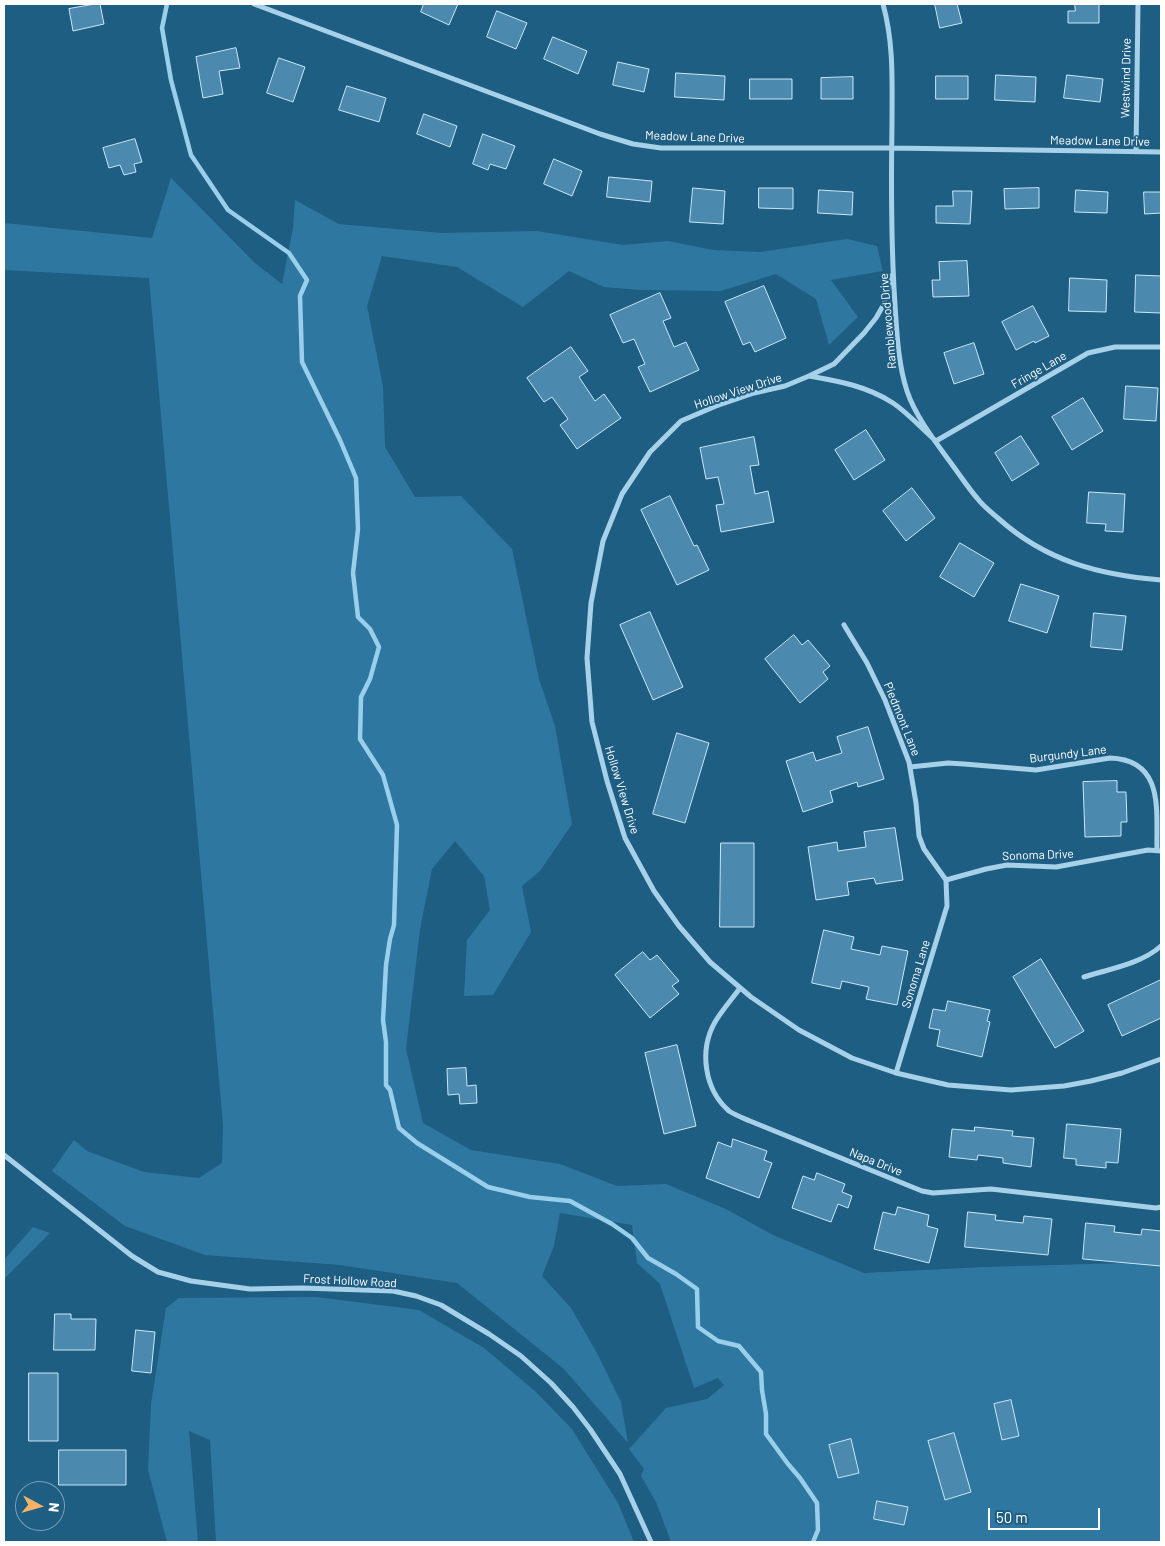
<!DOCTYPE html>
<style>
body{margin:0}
#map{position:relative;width:1165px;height:1546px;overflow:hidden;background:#1f5e83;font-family:Barlow,sans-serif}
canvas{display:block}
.frame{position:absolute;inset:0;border:5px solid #fff;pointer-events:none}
.north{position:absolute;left:15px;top:1481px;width:50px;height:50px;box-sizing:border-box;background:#1f5e83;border:1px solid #799eb5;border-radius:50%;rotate:96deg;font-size:14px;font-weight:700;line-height:20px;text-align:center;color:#fff}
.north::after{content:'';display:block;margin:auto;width:18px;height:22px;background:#f8b166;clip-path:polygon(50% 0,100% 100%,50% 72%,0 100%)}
.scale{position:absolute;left:988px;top:1508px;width:112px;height:22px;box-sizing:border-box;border:2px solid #fff;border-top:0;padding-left:6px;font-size:15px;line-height:18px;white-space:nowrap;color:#fff;-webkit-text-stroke:4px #1f5e83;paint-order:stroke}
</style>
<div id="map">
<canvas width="1165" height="1546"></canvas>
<div class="frame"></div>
<div class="north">N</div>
<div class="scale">50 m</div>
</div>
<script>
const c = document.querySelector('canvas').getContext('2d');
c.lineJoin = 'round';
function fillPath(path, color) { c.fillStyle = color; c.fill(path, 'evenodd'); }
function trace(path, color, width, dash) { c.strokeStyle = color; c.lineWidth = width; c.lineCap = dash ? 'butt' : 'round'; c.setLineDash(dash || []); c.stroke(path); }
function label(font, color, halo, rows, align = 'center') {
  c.font = font + ' Barlow,sans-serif'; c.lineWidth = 4; c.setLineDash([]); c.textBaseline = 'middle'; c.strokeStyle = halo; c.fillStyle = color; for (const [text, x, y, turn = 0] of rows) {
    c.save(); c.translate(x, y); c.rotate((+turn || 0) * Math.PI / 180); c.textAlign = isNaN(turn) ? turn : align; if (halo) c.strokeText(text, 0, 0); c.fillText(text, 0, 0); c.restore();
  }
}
fillPath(new Path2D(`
 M171 178 255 263 282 284 293 228 295 200 339 224 441 233 537 231 623 245 668 241 713 250 760 252 847 239 877 246 883 271 831 280 858 317 829 345 816 299 776 274 721 291 640 290 604 287 569 271 523 307 457 267 382 256 367 306 383 386 385 447 415 497 461 496 512 549 539 679 555 726 572 824 540 871 522 886 531 932 493 995 464 996 467 940 490 910 484 876 455 841 432 869 420 929 406 1049 423 1123 471 1150 560 1164 617 1186 666 1184 726 1209 773 1235 864 1273 984 1267 1161 1262V1542H683L682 1541V1542H671L656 1502 641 1476 644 1469 629 1449 666 1408 707 1399 724 1385 718 1378 694 1388 660 1284 637 1263 632 1225 560 1213 554 1246 542 1276 571 1308 597 1353 621 1402 628 1443 564 1369 457 1283 340 1265 205 1255 125 1226 52 1171 74 1140 87 1151 144 1172 199 1178 222 1163 223 1125 149 278 4 270V223L152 238Z
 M33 1227 50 1233 4 1279V1260Z
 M316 1297 419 1310 484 1348 535 1391 572 1429 618 1503 634 1542H216L210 1440 189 1431 198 1542H167L148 1470 151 1404 166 1308 179 1298Z`), '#2e77a0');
trace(new Path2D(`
 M167 4 162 28 171 80 191 155 228 210 289 253 307 280 300 296 302 362 340 440 356 478 358 529 353 573 358 617 370 629 379 647 370 679 361 697 360 739 383 775 397 825 394 925 390 939 386 965 383 1020 386 1042V1085L390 1090 399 1128 417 1143 488 1187 530 1197 570 1201 612 1224 632 1238 648 1258 676 1274 697 1289 698 1327 718 1341 739 1346 761 1372 762 1390 766 1414V1434L788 1464 800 1478 817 1503 818 1530 813 1542`), '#99cfeb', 4.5);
const building = new Path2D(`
 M95 4H100L104 24 73 31 69 9Z
 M424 4H458L449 25 421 12Z
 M935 4H957L962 23 940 28Z
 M1075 4H1099V23H1068V11H1075Z
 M497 11 527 23 516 49 487 37Z
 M553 37 587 51 578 74 544 59Z
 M236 48 240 68 219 71 223 94 203 98 196 57Z
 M279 58 305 67 293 102 267 93Z
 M618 62 649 69 644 92 613 85Z
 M676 73 725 76 724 100 675 97Z
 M996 75 1036 77 1035 102 995 100Z
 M1067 75 1103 79 1100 102 1064 98Z
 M936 76H968V99H936Z
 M853 77V99H821V78Z
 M750 79H792V99H750Z
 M347 86 386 98 379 122 339 110Z
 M424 114 457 126 450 147 417 134Z
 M483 134 515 146 506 169 490 164 488 170 473 164Z
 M135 139 142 162 134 164 136 172 124 175 120 165 109 168 103 148Z
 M554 159 582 171 572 196 544 184Z
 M609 177 652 181 650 202 607 197Z
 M693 188 725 191 723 224 690 222Z
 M759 188H793V209L759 208Z
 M1039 188V208L1005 209 1004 189Z
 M819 190 853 192 852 215 818 213Z
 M1076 190 1108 192 1107 213 1075 212Z
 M953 191H972L970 224 936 223V206H953Z
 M1144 192H1161V213L1145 214Z
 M967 261 969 296 933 297 932 280H940L939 262Z
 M1136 275 1161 276V313L1135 312Z
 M1070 278 1107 280 1106 312 1069 311Z
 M764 286 786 338 755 352 750 342 743 345 725 302Z
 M660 293 671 318 663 321 674 347 686 342 699 370 650 392 638 367 645 364 634 339 623 343 610 315Z
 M1033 306 1049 336 1035 343 1034 341 1016 350 1002 322Z
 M974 343 984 374 954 384 944 353Z
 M571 347 588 371 579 377 595 401 604 394 621 418 577 449 560 425 568 419 552 397 544 402 527 378Z
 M1126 386 1158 388 1156 421 1124 419Z
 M1083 398 1103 431 1072 450 1052 417Z
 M866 430 885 460 854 480 835 450Z
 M1021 436 1039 464 1012 481 995 453Z
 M754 437 759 465 750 466 755 494 768 491 774 522 721 532 716 505 724 504 718 477 706 479 700 448Z
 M912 488 935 518 906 541 883 511Z
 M1089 492 1125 494 1123 532 1105 531 1106 524 1087 523Z
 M670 496 694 546 697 545 709 570 677 585 641 510Z
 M960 543 994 563 974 597 940 577Z
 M1021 584 1059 596 1047 633 1009 621Z
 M650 612 683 687 653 700 620 625Z
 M1094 613 1126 616 1122 650 1091 647Z
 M794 635 802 645 808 640 830 666 823 672 828 679 800 703 765 659Z
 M868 727 884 779 858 787 857 782 830 791 833 802 803 812 786 761 813 752 816 761 842 753 837 737Z
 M677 733 709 743 685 823 653 814Z
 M1117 781V792H1126L1127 822H1121V836L1085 837 1083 782Z
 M895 828 903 880 876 884 874 878 847 882 849 895 816 900 808 847 837 842 838 851 866 847 864 832Z
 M721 843H754V927H720Z
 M824 930 854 937 851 949 880 955 882 946 908 951 897 1005 866 999 869 987 842 981 840 989 812 983Z
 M643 952 650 960 657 955 679 981 672 986 679 994 650 1018 615 975Z
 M1041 959 1084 1031 1055 1048 1013 977Z
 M1161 980V1018L1122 1036 1108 1005Z
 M948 1001 990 1010 987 1021 990 1022 982 1057 937 1046 940 1030 929 1028 933 1009 945 1011Z
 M677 1045 696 1126 664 1134 645 1053Z
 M466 1068 467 1086 476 1085 477 1103 460 1104 459 1094 448 1095 447 1069Z
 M1067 1124 1121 1129 1118 1163 1106 1162V1168L1076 1165V1159L1064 1158Z
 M975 1127 1013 1131 1012 1136 1034 1138 1031 1167 1003 1163V1158L978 1155 977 1160 949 1157 952 1129 974 1131Z
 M733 1139 767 1151 764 1160 772 1163 759 1198 706 1178 718 1142 731 1147Z
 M817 1173 845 1184 842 1192 852 1196 848 1208 838 1204 831 1222 792 1208 803 1176 814 1180Z
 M898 1207 929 1215 927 1226 938 1229 929 1263 874 1249 883 1212 895 1215Z
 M968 1212 996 1215 995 1220 1023 1223 1024 1216 1052 1219 1048 1255 965 1247Z
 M1086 1223 1115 1226 1114 1232 1141 1235 1142 1229 1161 1231V1266L1083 1259Z
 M55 1314H71V1319H96L95 1350H54Z
 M136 1330 155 1332 151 1373 132 1371Z
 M29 1373H58V1441H29Z
 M1011 1400 1019 1436 1002 1440 994 1404Z
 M954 1433 971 1492 945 1500 928 1441Z
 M851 1439 859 1473 838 1478 829 1445Z
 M59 1450H126V1485H59Z
 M877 1501 908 1507 904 1525 874 1519Z`);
fillPath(building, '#4b8aae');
trace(building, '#cae7f7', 1);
trace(new Path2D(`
 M254 4 600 134 633 144 661 148H891L1161 152
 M883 4C894 44 892 82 892 124 891 184 891 245 895 305 897 334 898 363 907 391 917 421 943 451 961 477 966 484 971 491 977 498 983 506 991 512 999 519 1046 561 1099 575 1161 580
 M1136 152 1138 4
 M891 276 884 304 876 318 864 333 834 364 809 376C838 381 867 386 893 403 908 413 922 429 936 441L1088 353 1115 347H1161
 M809 376 785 386 754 393 716 406 681 421 650 452 622 494 603 541 591 603 587 658 592 722 607 781 625 838 654 891 679 926 710 962 751 997 799 1030 852 1058 896 1073 948 1085 1011 1090 1064 1086 1091 1081 1122 1073 1161 1059
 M844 625 867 663 885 700 909 762 916 803 919 836 924 849 946 880 947 906 896 1073
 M910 767 948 763 964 764 1036 770 1110 758C1165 760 1156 811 1157 850
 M946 880 986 869 1007 865 1056 867 1148 850 1161 851
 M1084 977C1109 969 1141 964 1161 946
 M740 988C732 999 722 1010 715 1022 699 1050 704 1089 729 1111 735 1115 743 1118 750 1121L922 1191 933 1193 991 1189 1156 1208 1161 1207
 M4 1155 132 1256 158 1272 191 1281 250 1289 302 1288 393 1291 416 1296 441 1305 489 1334 521 1356 551 1383 573 1407 590 1429 620 1474 651 1542`), '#a6d1e9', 5);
label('12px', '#fff', '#1f5e83', [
 ["Westwind Drive",1126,78,-89],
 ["Meadow Lane Drive",695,137,2],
 ["Meadow Lane Drive",1100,141,1],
 ["Ramblewood Drive",888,321,-95],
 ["Fringe Lane",1039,370,-30],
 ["Hollow View Drive",738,391,-18],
 ["Piedmont Lane",902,719,68],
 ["Burgundy Lane",1068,754,-7],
 ["Hollow View Drive",622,790,73],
 ["Sonoma Drive",1038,855,-2],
 ["Sonoma Lane",916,974,-73],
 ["Napa Drive",876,1162,22],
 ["Frost Hollow Road",350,1281,3]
]);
</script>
